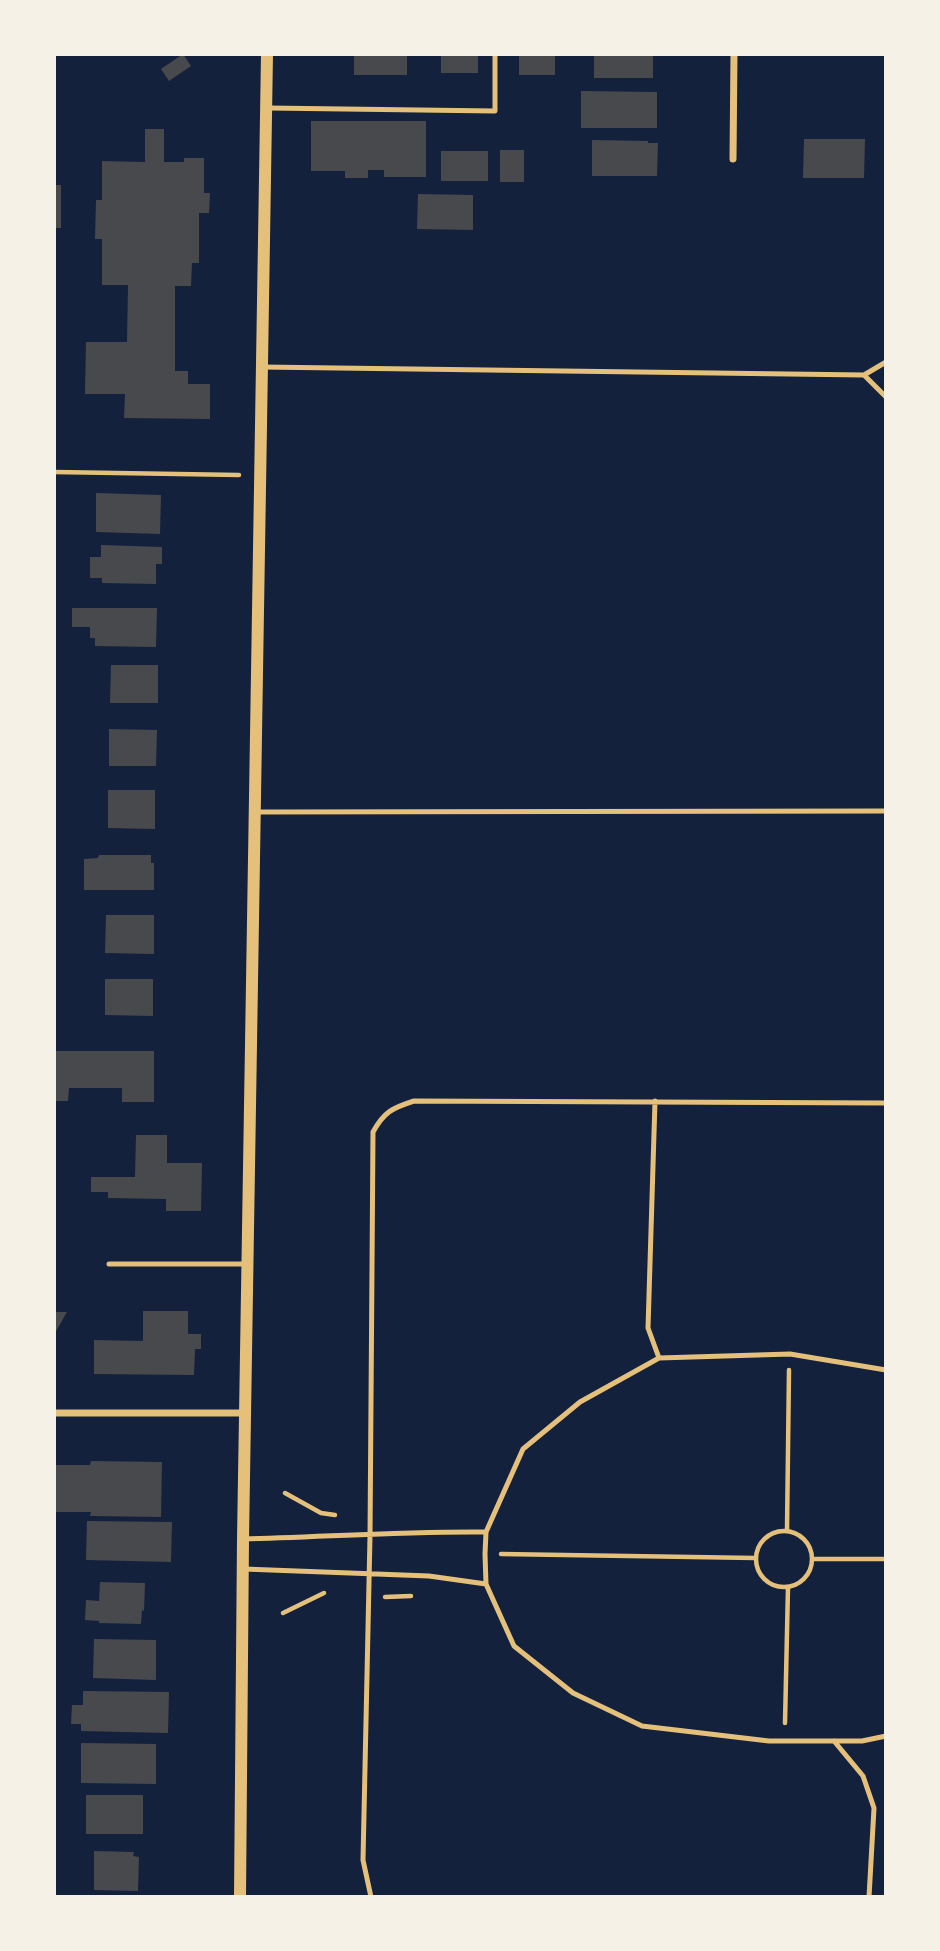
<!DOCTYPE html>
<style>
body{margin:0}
#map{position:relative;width:940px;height:1951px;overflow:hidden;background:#14213d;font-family:"Asap Condensed",sans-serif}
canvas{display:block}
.frame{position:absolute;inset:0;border:56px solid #f6f1e7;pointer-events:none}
</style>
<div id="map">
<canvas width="940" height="1951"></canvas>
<div class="frame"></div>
</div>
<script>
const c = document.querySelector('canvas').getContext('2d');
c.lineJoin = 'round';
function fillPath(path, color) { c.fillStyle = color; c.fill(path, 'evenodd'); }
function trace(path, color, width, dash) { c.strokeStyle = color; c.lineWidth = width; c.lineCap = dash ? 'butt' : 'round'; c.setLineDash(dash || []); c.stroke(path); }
fillPath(new Path2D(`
 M183 54 191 66 169 81 161 69Z
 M354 54H407V75H354Z
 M441 54H478V73H441Z
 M519 54H555V75H519Z
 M594 54H653V78H594Z
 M581 91 657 92V128H581Z
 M311 121H426V177H384V170H368V178H345V171H311Z
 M145 129H164V162H184V158H204V193H210L209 213H199V263H192L191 286H175V371H188V384H210V419L124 418 125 394H85L86 342H127L128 285H102V239H95L96 200H102V161L145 162Z
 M804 139H865L864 178H803Z
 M592 140 648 141V143H658L657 176H592Z
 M500 150H524V182H500Z
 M441 151H488V181H441Z
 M54 185H61V228H54Z
 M418 194 473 195V230L417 229Z
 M96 493 161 495 160 534 96 532Z
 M101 545 162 547V564H156V584L102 583V578H90V557H101Z
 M72 608H157L156 647 95 646V638H90V627H72Z
 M111 665H158V703H110Z
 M109 729 157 730 156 766H109Z
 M108 790H155V829L108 828Z
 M99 855H151V863H154V890H84V859L98 858Z
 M106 915H154V954L105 953Z
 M105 979H153V1016L105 1015Z
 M54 1051H154V1102H122V1088H69L68 1101H54Z
 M136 1135H167V1163H202L201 1211H166V1199L108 1198V1192H91V1177H135Z
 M143 1311H188V1334H201V1349H195L194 1375 94 1374V1340L143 1341Z
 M54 1312H67L54 1335Z
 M91 1461 162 1462 161 1517 90 1516 91 1512H54V1465H90Z
 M87 1521 172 1522 171 1562 86 1560Z
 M100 1582 145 1583 144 1611 142 1610 141 1624 99 1623V1621L85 1620 86 1600 99 1601Z
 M94 1639 156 1640V1680L93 1678Z
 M83 1691 169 1692 168 1733 81 1731V1724H71L72 1705H83Z
 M81 1743 156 1744V1784L81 1783Z
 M86 1795H143V1834H86Z
 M94 1851 134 1852 133 1856 139 1857 138 1891 94 1890Z`), '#48494c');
trace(new Path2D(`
 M54 472 239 475
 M285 1493 321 1513 335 1515
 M787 1530 789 1370
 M756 1559a28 28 0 1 1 56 0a28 28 0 1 1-56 0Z
 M501 1554 755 1558
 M812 1559H886
 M385 1597 411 1596
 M283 1613 324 1593
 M785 1723 788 1587`), '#e5c07b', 4.5);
trace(new Path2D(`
 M268 108 495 111V54
 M262 367 864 375 886 362
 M864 375 886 397
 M256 812 886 811
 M655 1101 648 1328 659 1358
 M109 1264H245
 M886 1370 790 1354 659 1358 580 1402 523 1449 486 1532 485 1554 486 1584 514 1646 573 1693 642 1726 769 1741H862L886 1736
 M243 1539C324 1537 405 1531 486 1532
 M244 1569 429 1576 486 1584
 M834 1741 863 1776 874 1808 869 1897
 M371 1897 363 1860 370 1536 373 1132C384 1112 392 1108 414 1101L886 1103`), '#e5c07b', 5);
trace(new Path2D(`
 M733 159 734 54
 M54 1413H246`), '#e5c07b', 7);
trace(new Path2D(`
 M240 1897 243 1539 267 54`), '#e5c07b', 12);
</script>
